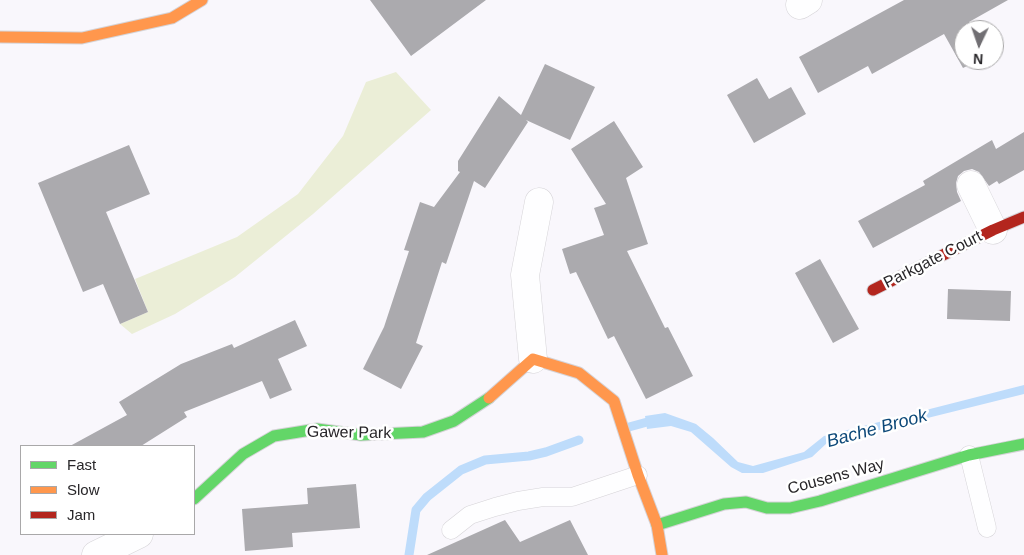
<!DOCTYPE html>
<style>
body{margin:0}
#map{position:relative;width:1024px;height:555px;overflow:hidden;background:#f9f7fc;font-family:Arial,sans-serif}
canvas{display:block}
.legend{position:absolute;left:20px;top:445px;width:175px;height:90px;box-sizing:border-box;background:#fff;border:1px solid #a9a8a9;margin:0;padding:6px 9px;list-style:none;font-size:15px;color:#282629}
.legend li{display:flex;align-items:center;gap:10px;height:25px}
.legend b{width:25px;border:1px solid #a9a8a9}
.north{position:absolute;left:954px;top:20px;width:50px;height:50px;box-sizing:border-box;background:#fff;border:1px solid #a9a8a9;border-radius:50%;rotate:183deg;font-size:14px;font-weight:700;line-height:20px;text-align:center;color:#282629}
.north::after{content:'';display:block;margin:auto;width:18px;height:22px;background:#716f73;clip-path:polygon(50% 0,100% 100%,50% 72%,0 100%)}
</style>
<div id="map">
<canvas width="1024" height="555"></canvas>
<ul class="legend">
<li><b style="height:6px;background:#63d668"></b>Fast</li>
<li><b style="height:6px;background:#ff974d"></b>Slow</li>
<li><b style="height:6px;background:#b3261e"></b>Jam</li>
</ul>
<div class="north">N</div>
</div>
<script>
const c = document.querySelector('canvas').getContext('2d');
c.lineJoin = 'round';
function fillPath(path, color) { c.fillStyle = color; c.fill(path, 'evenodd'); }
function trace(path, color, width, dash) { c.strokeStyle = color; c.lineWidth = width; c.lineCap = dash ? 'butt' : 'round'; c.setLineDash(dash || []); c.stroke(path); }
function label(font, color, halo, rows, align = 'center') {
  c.font = font + ' Arial,sans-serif'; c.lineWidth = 5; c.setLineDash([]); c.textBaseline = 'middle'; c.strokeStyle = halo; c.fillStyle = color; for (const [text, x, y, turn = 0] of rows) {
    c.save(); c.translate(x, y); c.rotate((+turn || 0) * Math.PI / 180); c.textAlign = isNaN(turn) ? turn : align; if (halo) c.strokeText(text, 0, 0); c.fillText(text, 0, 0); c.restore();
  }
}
fillPath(new Path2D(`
 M396 72 431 110 313 214 235 277 175 314 132 334 120 324 148 312 135 279 237 237 298 194 343 136 366 82Z`), '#ebeed7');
fillPath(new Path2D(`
 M1024 385V394L827 443 812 457 763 473H742L731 467 691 432 671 426 647 429 645 416 665 413 696 424 713 438 738 462 753 466 804 452 824 436Z`), '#bedcfb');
trace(new Path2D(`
 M629 427 651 421H657
 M409 555 416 510 427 497 461 470 485 460 529 456 546 452 579 440`), '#bedcfb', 9);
fillPath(new Path2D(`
 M370 0H486L411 56Z
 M904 0H1008L969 22 973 30H964V60H979L963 68 944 34 872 74 868 66 818 93 799 57Z
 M545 64 595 87 570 140 526 120 528 122 485 188 474 181 446 264 442 262 416 343 423 346 401 389 363 369 384 327 409 251 404 250 420 202 434 207 460 172 458 171V161L499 96 521 115Z
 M757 78 769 99 791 87 806 114 754 143 727 95Z
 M614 121 643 167 626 178 648 244 627 251 665 328 668 327 693 376 646 399 614 336 608 339 576 272 570 274 562 249 604 235 594 208 606 204 571 149Z
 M1024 132V170L999 184 997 181 989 186 979 172 972 169 964 171 958 176 956 183 957 192 961 201 873 248 858 221 925 185 923 181 992 140 996 149Z
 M129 145 150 194 106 212 148 312 120 324 103 284 83 292 38 183Z
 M820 259 859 329 833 343 795 273Z
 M948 289 1011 291 1010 321 947 319Z
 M295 320 307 346 278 359 292 390 270 399 262 381 184 412 187 417 141 446H70L127 415 119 402 181 364 232 344 234 348Z
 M356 484 360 528 292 533 293 547 245 551 242 509 308 504 307 488Z
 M505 520 520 542 570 520 588 555H427Z`), '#abaaae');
const lane = new Path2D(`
 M969 455 987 528
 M451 530 470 515 495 507 518 501 543 497H572L638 475`);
const street = new Path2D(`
 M800 5 808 0
 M971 185 993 230
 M533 359 525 275 539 202
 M96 555 139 534`);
const fast = new Path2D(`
 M194 499 243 454 274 436 317 429 361 435 423 432 454 421 489 398
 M657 525 724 504 746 502 767 508H790L820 501 969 455 1024 444`);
const slow = new Path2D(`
 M0 37 82 38 172 18 202 0
 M489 398 533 359 579 373 614 401 638 475 657 525 662 555`);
const jam = new Path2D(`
 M873 290 993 230 1024 217`);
trace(lane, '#d5d3d7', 19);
trace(street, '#d5d3d7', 29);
trace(fast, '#d5d3d7', 13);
trace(slow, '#d5d3d7', 13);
trace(jam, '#d5d3d7', 13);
trace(lane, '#fefeff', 18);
trace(street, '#fefeff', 28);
trace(fast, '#63d668', 11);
trace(slow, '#ff974d', 11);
trace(jam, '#b3261e', 11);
label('16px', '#282629', '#fff', [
 ["Parkgate Court",933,260,-27],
 ["Gawer Park",349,433,1],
 ["Cousens Way",836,477,-15]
]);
label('italic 18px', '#0c4878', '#fff', [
 ["Bache Brook",877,429,-15]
]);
</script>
